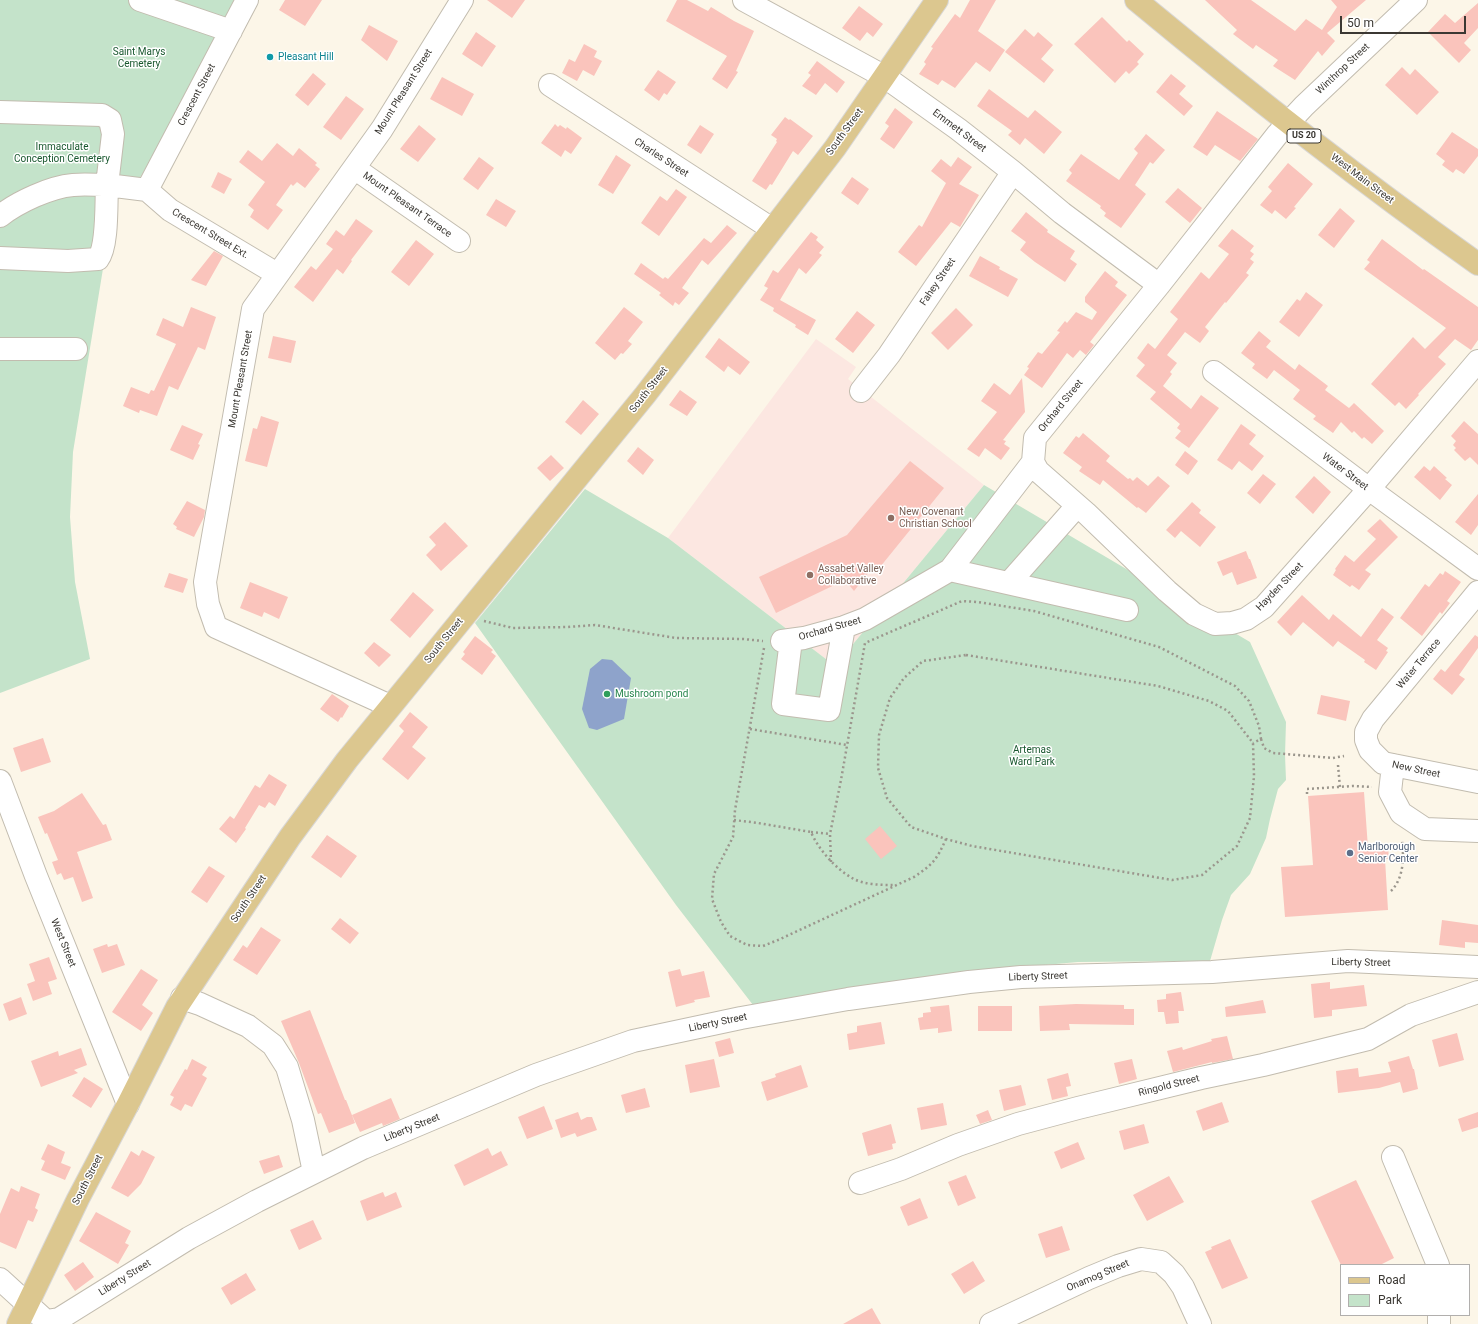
<!DOCTYPE html>
<style>
body{margin:0}
#map{position:relative;width:1478px;height:1324px;overflow:hidden;background:#fcf6e8;font-family:Roboto,sans-serif}
canvas{display:block}
.legend{position:absolute;left:1340px;top:1264px;width:130px;height:52px;box-sizing:border-box;background:#fff;border:1px solid #b1afad;margin:0;padding:5px 7px;list-style:none;font-size:12px;color:#3b3833}
.legend li{display:flex;align-items:center;gap:8px;height:20px}
.legend b{width:20px;border:1px solid #b1afad}
.scale{position:absolute;left:1340px;top:16px;width:126px;height:18px;box-sizing:border-box;border:2px solid #3b3833;border-top:0;padding-left:5px;font-size:12px;line-height:14px;white-space:nowrap;color:#3b3833;-webkit-text-stroke:3px #fff;paint-order:stroke}
</style>
<div id="map">
<canvas width="1478" height="1324"></canvas>
<ul class="legend">
<li><b style="height:5px;background:#dcc78f"></b>Road</li>
<li><b style="height:11px;background:#c4e3ca"></b>Park</li>
</ul>
<div class="scale">50 m</div>
</div>
<script>
const c = document.querySelector('canvas').getContext('2d');
c.lineJoin = 'round';
function fillPath(path, color) { c.fillStyle = color; c.fill(path, 'evenodd'); }
function trace(path, color, width, dash) { c.strokeStyle = color; c.lineWidth = width; c.lineCap = dash ? 'butt' : 'round'; c.setLineDash(dash || []); c.stroke(path); }
function label(font, color, halo, rows, align = 'center') {
  c.font = font + ' Roboto,sans-serif'; c.lineWidth = 3; c.setLineDash([]); c.textBaseline = 'middle'; c.strokeStyle = halo; c.fillStyle = color; for (const [text, x, y, turn = 0] of rows) {
    c.save(); c.translate(x, y); c.rotate((+turn || 0) * Math.PI / 180); c.textAlign = isNaN(turn) ? turn : align; if (halo) c.strokeText(text, 0, 0); c.fillText(text, 0, 0); c.restore();
  }
}
fillPath(new Path2D(`
 M816 339 856 367 848 379 984 485 835 666 668 538Z`), '#fce7e1');
fillPath(new Path2D(`
 M0 0H234L154 154 135 186 118 177 73 452 70 517 75 582 90 659 0 693Z
 M984 485 1250 642 1286 722 1285 755 1286 780 1278 789 1270 819 1266 838 1250 874 1231 895 1222 920 1210 961 1078 962 978 971 753 1005 676 905 475 623 585 489 668 538 835 666Z`), '#c4e3ca');
fillPath(new Path2D(`
 M602 659 612 660 631 678 624 719 597 730 589 728 582 709 590 669Z`), '#8ea3cb');
fillPath(new Path2D(`
 M285 0H322L305 26 279 10Z
 M487 0H525L512 18Z
 M677 0H687L708 11 711 7 734 21 754 31 736 71 738 72 727 89 712 79 727 56 666 21Z
 M970 0H996L978 31 1005 50 990 72 976 62 955 88 942 80 938 85 919 74 926 64 924 62 933 48 931 47 955 14 960 18Z
 M1205 0H1251L1295 31 1306 19 1322 30 1337 7 1331 0H1366L1327 33 1335 41 1322 56 1318 51 1295 80 1273 66 1278 60 1256 45 1253 49 1233 34 1237 30Z
 M1478 3V28L1464 43 1471 50 1459 63 1428 32 1445 14 1455 23Z
 M859 6 883 24 873 37 867 32 860 41 842 28Z
 M1102 17 1127 42 1129 40 1144 54 1137 62 1139 64 1129 74 1126 71 1115 83 1074 44Z
 M369 25 398 41 387 61 361 40Z
 M1025 29 1034 37 1038 32 1053 45 1041 59 1054 70 1044 83 1005 52Z
 M476 32 496 46 482 67 462 54Z
 M584 44 597 51 594 57 602 61 594 76 583 70 577 81 562 73 569 59 575 62Z
 M817 61 845 82 837 93 825 83 816 95 802 86 811 75 808 73Z
 M1402 67 1410 75 1415 69 1439 92 1417 115 1385 85Z
 M658 70 676 82 667 95 664 93 659 101 644 90Z
 M313 73 326 84 308 106 295 95Z
 M1171 74 1186 86 1179 94 1193 106 1184 116 1156 92Z
 M442 77 474 94 462 116 430 99Z
 M989 89 1028 118 1035 110 1062 132 1044 154 1025 138 1020 145 1008 135 1012 131 977 106Z
 M346 96 364 109 341 140 323 127Z
 M895 108 913 122 894 149 880 139 889 126 885 123Z
 M1217 111 1258 139 1240 161 1215 145 1207 156 1193 147Z
 M785 117 789 120 790 119 813 136 798 155 793 151 772 185 770 184 766 190 752 181 777 142 776 141 777 139 771 135Z
 M555 124 558 127 560 125 566 129 567 127 582 138 571 154 565 150 561 157 541 143Z
 M419 125 436 139 418 162 400 149Z
 M700 125 714 134 701 154 687 145Z
 M1452 132 1478 149V156L1464 174 1456 169 1453 173 1442 165 1445 161 1436 154Z
 M1146 134 1165 150 1153 164 1150 162 1135 185 1146 194 1121 228 1104 216 1106 213 1100 208 1101 206 1066 181 1072 173 1069 170 1081 154 1119 180 1138 153 1134 149Z
 M277 143 293 156 299 148 317 163 315 165 320 169 305 188 297 182 293 186 291 184 276 205 283 210 268 230 250 217 254 210 248 205 265 182 239 162 248 150 262 161Z
 M616 155 631 165 613 194 598 185Z
 M479 157 494 168 478 190 463 179Z
 M958 157 972 167 959 184 979 195 960 227 951 222 916 266 898 252 919 225 922 227 946 183 931 171 941 159 951 167Z
 M1288 163 1313 184 1294 207 1296 208 1286 219 1275 210 1272 214 1260 205 1272 191 1268 187Z
 M218 172 232 179 224 194 211 187Z
 M852 177 869 189 858 205 841 193Z
 M1178 188 1202 208 1190 223 1165 202Z
 M676 189 687 197 659 236 641 223 660 196 667 201Z
 M496 199 516 211 506 227 486 215Z
 M1340 208 1355 221 1334 248 1318 235Z
 M1026 212 1048 230 1047 232 1075 251 1070 259 1077 264 1065 282 1035 262 1020 250 1026 242 1011 231Z
 M356 219 373 231 351 260 352 261 343 274 337 269 313 302 294 287 311 266 316 270 333 249 326 244 336 230 344 236Z
 M727 225 737 233 708 265 702 260 682 288 689 293 679 305 675 302 673 306 659 295 661 293 634 274 641 263 663 279 665 277 668 279 704 238 711 243Z
 M1232 229 1254 246 1250 251 1254 254 1250 259 1254 262 1246 273 1249 275 1226 303 1225 302 1205 327 1209 331 1200 343 1185 332 1167 355 1177 363 1170 372 1172 374 1163 386 1191 409 1201 395 1219 408 1189 448 1175 438 1181 431 1177 428 1180 424 1150 399 1156 392 1136 376 1145 365 1137 358 1148 343 1155 349 1178 319 1170 312 1201 272 1209 279 1229 254 1218 246Z
 M811 232 818 237 816 240 824 247 819 253 822 255 806 274 799 268 780 300 816 320 808 335 795 327 796 325 773 311 774 308 760 300 768 288 764 286 773 270 778 273Z
 M1382 239 1423 270 1424 269 1478 307V340L1471 350 1455 339 1438 357 1446 364 1418 394 1419 395 1406 409 1399 402 1395 406 1371 384 1413 337 1425 349 1446 328 1364 269 1370 262 1367 260Z
 M416 240 434 254 409 286 391 272Z
 M214 251 223 256 206 286 191 280Z
 M980 256 1000 267 999 269 1018 279 1008 297 969 276Z
 M1105 271 1118 282 1115 286 1127 295 1090 342 1094 345 1086 355 1080 350 1073 358 1067 353 1042 388 1024 375 1029 368 1027 367 1038 352 1042 354 1060 332 1057 331 1065 321 1067 323 1076 312 1092 320 1097 312 1085 302V297Z
 M1306 292 1323 305 1299 337 1279 322 1297 299 1300 301Z
 M191 307 216 317 205 350 198 347 178 390 169 386 157 416 140 410 139 413 123 406 131 387 149 394 151 390 154 391 176 344 156 335 163 318 183 327Z
 M624 307 643 322 628 341 632 344 623 354 621 353 615 360 595 343Z
 M956 308 973 325 948 350 931 333Z
 M857 311 875 325 853 353 835 339Z
 M1259 331 1271 341 1266 347 1295 370 1299 364 1328 386 1325 390 1349 408 1354 403 1384 431 1372 444 1364 437 1362 439 1354 431 1352 433 1341 422 1333 433 1313 419 1316 416 1293 399 1300 390 1274 370 1267 379 1252 368 1255 364 1241 353Z
 M273 336 296 341 291 363 268 358Z
 M719 338 750 362 740 375 728 366 724 372 705 357Z
 M1022 378 1025 412 1003 440 1006 441 1004 444 1010 448 1001 460 985 448 979 457 967 449 997 412 981 401 994 383 1010 395Z
 M680 390 697 402 687 416 669 405Z
 M583 400 599 414 581 435 565 422Z
 M261 416 279 422 267 467 245 461 253 428 257 429Z
 M1464 421 1478 434V465L1470 457 1465 461 1454 450 1456 448 1453 445 1456 441 1451 436Z
 M1241 424 1256 435 1249 444 1264 456 1252 471 1239 461 1232 470 1217 460Z
 M182 425 203 434 198 444 200 445 193 460 170 450Z
 M1083 433 1110 456 1106 461 1128 479 1130 478 1133 481 1137 477 1148 486 1158 476 1170 486 1146 513 1138 507 1137 508 1103 480 1100 485 1079 471 1082 467 1063 453 1076 436 1079 438Z
 M638 447 654 460 643 475 627 461Z
 M1185 451 1198 461 1188 475 1175 465Z
 M551 455 564 468 550 481 537 468Z
 M910 461 944 488 876 572 871 569 854 591 845 580 776 613 759 577 847 535Z
 M1424 466 1430 471 1434 466 1447 478 1445 479 1452 485 1440 500 1414 477Z
 M1263 474 1276 484 1260 504 1247 493Z
 M1314 476 1331 492 1313 514 1295 497Z
 M1478 494V525L1471 535 1455 522Z
 M187 501 205 510 204 517 194 537 176 529 177 527 173 524Z
 M1192 502 1201 510 1199 513 1216 527 1200 547 1181 531 1175 538 1166 530Z
 M1380 519 1398 537 1365 570 1371 574 1359 590 1352 585 1350 587 1333 575 1336 570 1335 569 1345 555 1354 562 1376 539 1367 531Z
 M445 522 468 546 441 571 426 555 436 545 429 537Z
 M1246 551 1249 559H1250L1257 578 1237 585 1232 572 1223 576 1217 562Z
 M1445 571 1461 582 1447 601 1450 603 1442 614 1440 612 1422 636 1400 618 1425 584 1429 587 1440 573 1443 575Z
 M169 573 188 579 183 593 164 587Z
 M250 582 288 597 279 619 264 612 262 617 240 608Z
 M413 592 434 610 410 638 390 620Z
 M1302 595 1329 620 1333 614 1361 637 1382 608 1394 617 1377 640 1388 648 1386 651 1388 652 1376 670 1364 662 1365 660 1338 641 1333 647 1303 622 1291 636 1277 622Z
 M1475 635 1478 637V648L1459 675 1465 679 1452 695 1433 679 1441 669 1445 672Z
 M475 636 493 650 491 652 496 656 482 675 461 659 465 654 463 652Z
 M374 642 391 655 379 667 364 653Z
 M332 694 349 706 342 718 341 717 338 722 320 709Z
 M1321 695 1350 701 1346 721 1317 714Z
 M410 712 428 727 412 747 426 758 408 780 382 759 404 731 399 726Z
 M43 738 51 762 21 772 13 748Z
 M269 774 287 785 275 806 269 802 265 808 259 805 245 828 246 829 236 843 219 829 230 816 234 819 255 785 260 788Z
 M1364 792 1368 848 1388 847 1389 859H1385L1388 910 1285 917 1281 867 1313 865 1308 796Z
 M82 793 103 825 106 824 112 840 77 852 93 898 82 902 73 877 64 880 61 873 57 875 52 862 58 860 47 833 45 834 38 817 54 811Z
 M880 826 897 846 881 859 865 839Z
 M327 835 357 856 341 878 311 857Z
 M209 866 225 876 207 903 191 892Z
 M340 918 359 933 350 944 331 929Z
 M1442 920 1478 925V943L1465 942V948L1439 945Z
 M261 927 281 940 257 975 233 960 243 945 247 948Z
 M107 944 108 947 117 944 125 965 102 973 93 949Z
 M49 957 57 979 48 982 52 994 33 1001 27 984 35 981 29 964Z
 M141 969 158 980 142 1005 153 1013 141 1031 112 1012Z
 M680 969 682 976 704 971 710 997 694 1000 695 1002 676 1007 668 972Z
 M1330 982V989L1364 985 1367 1006 1332 1010V1016L1314 1018 1311 984Z
 M1181 992 1184 1011H1178L1179 1023 1166 1024 1164 1012H1158L1157 1000 1166 999V994Z
 M21 997 27 1014 9 1021 3 1004Z
 M1263 1000 1266 1013 1226 1017 1225 1007Z
 M1076 1004 1124 1005V1009H1134V1025L1069 1024 1070 1030 1040 1031 1039 1006Z
 M949 1005 952 1031 938 1033V1028L920 1030 918 1018 923 1017V1013L931 1012 930 1007Z
 M978 1006H1012V1031H978Z
 M310 1010 345 1100H346L355 1123 329 1133 321 1113 318 1114 299 1063 281 1021Z
 M881 1022 885 1044 849 1050 847 1034 857 1032V1026Z
 M1457 1033 1464 1060 1439 1067 1432 1040Z
 M1227 1036 1233 1059 1212 1063V1062L1173 1072 1167 1051 1182 1047 1183 1050 1212 1041 1211 1039Z
 M730 1038 734 1053 719 1057 715 1042Z
 M81 1048 87 1065 74 1070 78 1073 41 1087 31 1061 58 1051 59 1056Z
 M1409 1056 1413 1069H1414L1418 1089 1403 1093 1400 1082 1379 1088 1338 1093 1336 1071 1358 1068 1359 1077 1391 1072 1388 1062Z
 M192 1059 207 1067 202 1075 207 1078 192 1107 185 1104 181 1111 170 1105 174 1097 170 1095 185 1069 187 1070Z
 M714 1059 720 1087 690 1093 685 1065Z
 M1132 1059 1137 1079 1119 1084 1114 1063Z
 M801 1065 808 1087 767 1101 761 1082 776 1077 775 1074Z
 M1068 1073 1071 1086 1066 1087 1068 1096 1052 1100 1047 1079Z
 M84 1077 103 1089 91 1108 72 1096Z
 M1021 1085 1026 1105 1004 1111 999 1090Z
 M645 1088 650 1107 626 1113 621 1095Z
 M391 1098 400 1119 383 1126 382 1123 360 1132 352 1115Z
 M1222 1102 1229 1122 1203 1131 1196 1111Z
 M943 1103 947 1125 921 1130 917 1108Z
 M544 1106 553 1129 527 1139 518 1117Z
 M988 1110 992 1120 980 1124 976 1115Z
 M578 1112 581 1120 587 1117H592L597 1130 577 1137 575 1133 561 1138 555 1120Z
 M1478 1112V1127L1462 1132 1458 1119Z
 M891 1124 896 1143 892 1144 893 1149 868 1156 862 1133Z
 M1144 1124 1149 1143 1124 1150 1119 1131Z
 M1078 1142 1085 1159 1061 1169 1054 1152Z
 M48 1144 65 1152 61 1163 71 1167 65 1180 41 1170 45 1161 41 1159Z
 M488 1148 492 1156 501 1151 508 1165 464 1186 454 1165Z
 M142 1150 155 1157 141 1184 128 1197 111 1188 131 1151 139 1156Z
 M279 1155 283 1167 264 1174 259 1161Z
 M966 1175 976 1198 958 1206 948 1182Z
 M1169 1176 1184 1202 1147 1221 1133 1195Z
 M1356 1180 1394 1258 1380 1265H1341L1311 1201Z
 M21 1186 40 1194 35 1208 38 1210 33 1222 28 1220 16 1249 0 1242V1214L11 1188 19 1192Z
 M383 1192 385 1197 396 1192 402 1207 367 1221 360 1201Z
 M920 1198 928 1218 908 1226 900 1207Z
 M96 1212 131 1231 125 1243 129 1245 118 1264 79 1241Z
 M313 1220 322 1239 299 1250 290 1230Z
 M1062 1226 1070 1250 1046 1258 1038 1234Z
 M1230 1239 1248 1278 1222 1289 1205 1252 1212 1249 1211 1247Z
 M973 1261 985 1281 964 1294 951 1274Z
 M83 1262 94 1277 75 1291 64 1275Z
 M246 1273 256 1290 231 1305 221 1288Z
 M872 1308 881 1324H843Z`), '#fac4bc');
const minor = new Path2D(`
 M140 0 231 31
 M744 0 885 77 958 129 1013 172 1062 213 1159 285
 M550 85 772 229
 M0 112 102 115 110 120 113 134 107 185C96 185 84 184 73 185 50 187 18 202 0 216
 M354 168 459 241
 M147 190 247 0
 M147 190 170 210 277 274
 M0 258 68 261 98 259C108 246 106 203 107 185L147 190
 M0 349H76
 M1214 372 1369 489 1478 569
 M861 391 889 355 1013 172
 M1033 462 1038 471 1086 513 1167 591 1194 614 1215 624 1232 623 1246 619 1264 607 1369 489 1478 361
 M950 570 1127 610
 M1009 583 1077 506
 M1478 592 1373 719 1366 732V740L1370 750 1383 763 1478 782
 M791 640 783 704 829 710 844 627
 M782 641 804 638 844 627 865 619 950 570 1033 462 1035 438 1159 285 1277 135 1304 106 1416 0
 M390 706 216 627 208 604 205 582 253 309 382 129 462 0
 M1393 765 1390 792 1401 813 1425 829 1478 831
 M0 781 36 876 128 1104
 M182 998 200 1004 248 1026 273 1045 287 1067 303 1120 314 1172
 M1393 1157 1438 1265
 M860 1183 901 1169 958 1145 1018 1124 1078 1108 1201 1078 1263 1065 1368 1039 1411 1015 1478 992
 M0 1279 46 1321 59 1319 189 1238 257 1201 363 1148 536 1075 633 1041 741 1018 848 999 969 982 1021 977 1212 972 1348 961 1478 967
 M991 1324 1089 1278 1118 1266 1141 1259 1161 1262 1174 1274 1183 1287 1200 1324
 M1439 1324V1315`);
const major = new Path2D(`
 M1136 0C1247 92 1361 181 1478 264
 M18 1324 78 1199 128 1104 177 1007 290 837 347 760 645 395 835 148 937 0`);
trace(minor, '#c2bcaf', 24);
trace(major, '#d8d7d6', 24);
trace(new Path2D(`
 M484 621 513 628 568 627 595 625 676 638 743 639 763 641
 M764 648 735 810 733 837 714 874 712 899 721 922 730 936 747 945 763 946 778 940 914 877C933 864 936 861 946 839
 M966 655 1158 686 1209 701 1228 711 1253 743 1254 776 1250 818 1237 846 1202 875 1172 880 972 846 946 839 911 827 887 798 878 768 879 735 890 698 904 678 923 661Z
 M750 729 847 745
 M1261 739 1264 748 1273 753 1333 758 1344 756
 M1338 765 1340 788
 M1307 794V789L1353 786 1372 787
 M734 820 758 823 811 832C818 849 836 869 852 878 864 885 881 885 895 885
 M811 832 830 834
 M831 862 830 834 841 780 865 643 962 601 978 602 1034 611 1159 647 1235 686 1249 701 1259 726 1261 739 1253 743
 M1391 891C1404 878 1404 857 1402 841`), '#9b968d', 2.5, [2, 3]);
trace(minor, '#fff', 22);
trace(major, '#dcc78f', 22);
for (const [x, y, r, color] of [
 [270,57,4,"#0f9aa8"],
 [891,518,4,"#8d6e63"],
 [810,575,4,"#8d6e63"],
 [607,694,4,"#2e9e5b"],
 [1350,853,4,"#5c6f8a"]
]) { const dot = new Path2D(); dot.arc(x, y, r, 0, 2 * Math.PI); c.fillStyle = color; c.fill(dot); trace(dot, '#fff', 1.5); }
for (const [x, y, w] of [
 [1304,136,34]
]) { const box = new Path2D(); box.roundRect(x - w / 2, y - 7, w, 14, 3); c.fillStyle = '#fff'; c.fill(box); trace(box, '#3b3833', 1); }
label('bold 9px', '#3b3833', null, [
 ["US 20",1304,136]
]);
label('10px', '#18572e', '#fff', [
 ["Saint Marys",139,52],
 ["Cemetery",139,64],
 ["Immaculate",62,147],
 ["Conception Cemetery",62,159],
 ["Artemas",1032,750],
 ["Ward Park",1032,762]
]);
label('10px', '#0d838f', '#fff', [
 ["Pleasant Hill",278,57]
], 'left');
label('10px', '#3b3833', '#fff', [
 ["Winthrop Street",1343,69,-43],
 ["Mount Pleasant Street",404,92,-58],
 ["Crescent Street",197,95,-62],
 ["Emmett Street",959,131,37],
 ["South Street",845,132,-54],
 ["Charles Street",661,158,33],
 ["West Main Street",1362,179,37],
 ["Mount Pleasant Terrace",407,205,35],
 ["Crescent Street Ext.",210,234,31],
 ["Fahey Street",938,282,-56],
 ["Mount Pleasant Street",241,379,-80],
 ["South Street",649,390,-52],
 ["Orchard Street",1061,406,-51],
 ["Water Street",1345,472,37],
 ["Hayden Street",1280,587,-46],
 ["Orchard Street",830,629,-16],
 ["South Street",444,641,-51],
 ["Water Terrace",1419,664,-50],
 ["New Street",1416,770,12],
 ["South Street",249,899,-56],
 ["West Street",63,943,68],
 ["Liberty Street",1361,963,1],
 ["Liberty Street",1038,977,-2],
 ["Liberty Street",718,1023,-12],
 ["Ringold Street",1169,1086,-14],
 ["Liberty Street",412,1128,-22],
 ["South Street",88,1180,-63],
 ["Onamog Street",1098,1276,-23],
 ["Liberty Street",125,1278,-32]
]);
label('10px', '#785e54', '#fff', [
 ["New Covenant",899,512],
 ["Christian School",899,524],
 ["Assabet Valley",818,569],
 ["Collaborative",818,581]
], 'left');
label('10px', '#27864d', '#fff', [
 ["Mushroom pond",615,694]
], 'left');
label('10px', '#4e5e75', '#fff', [
 ["Marlborough",1358,847],
 ["Senior Center",1358,859]
], 'left');
</script>
